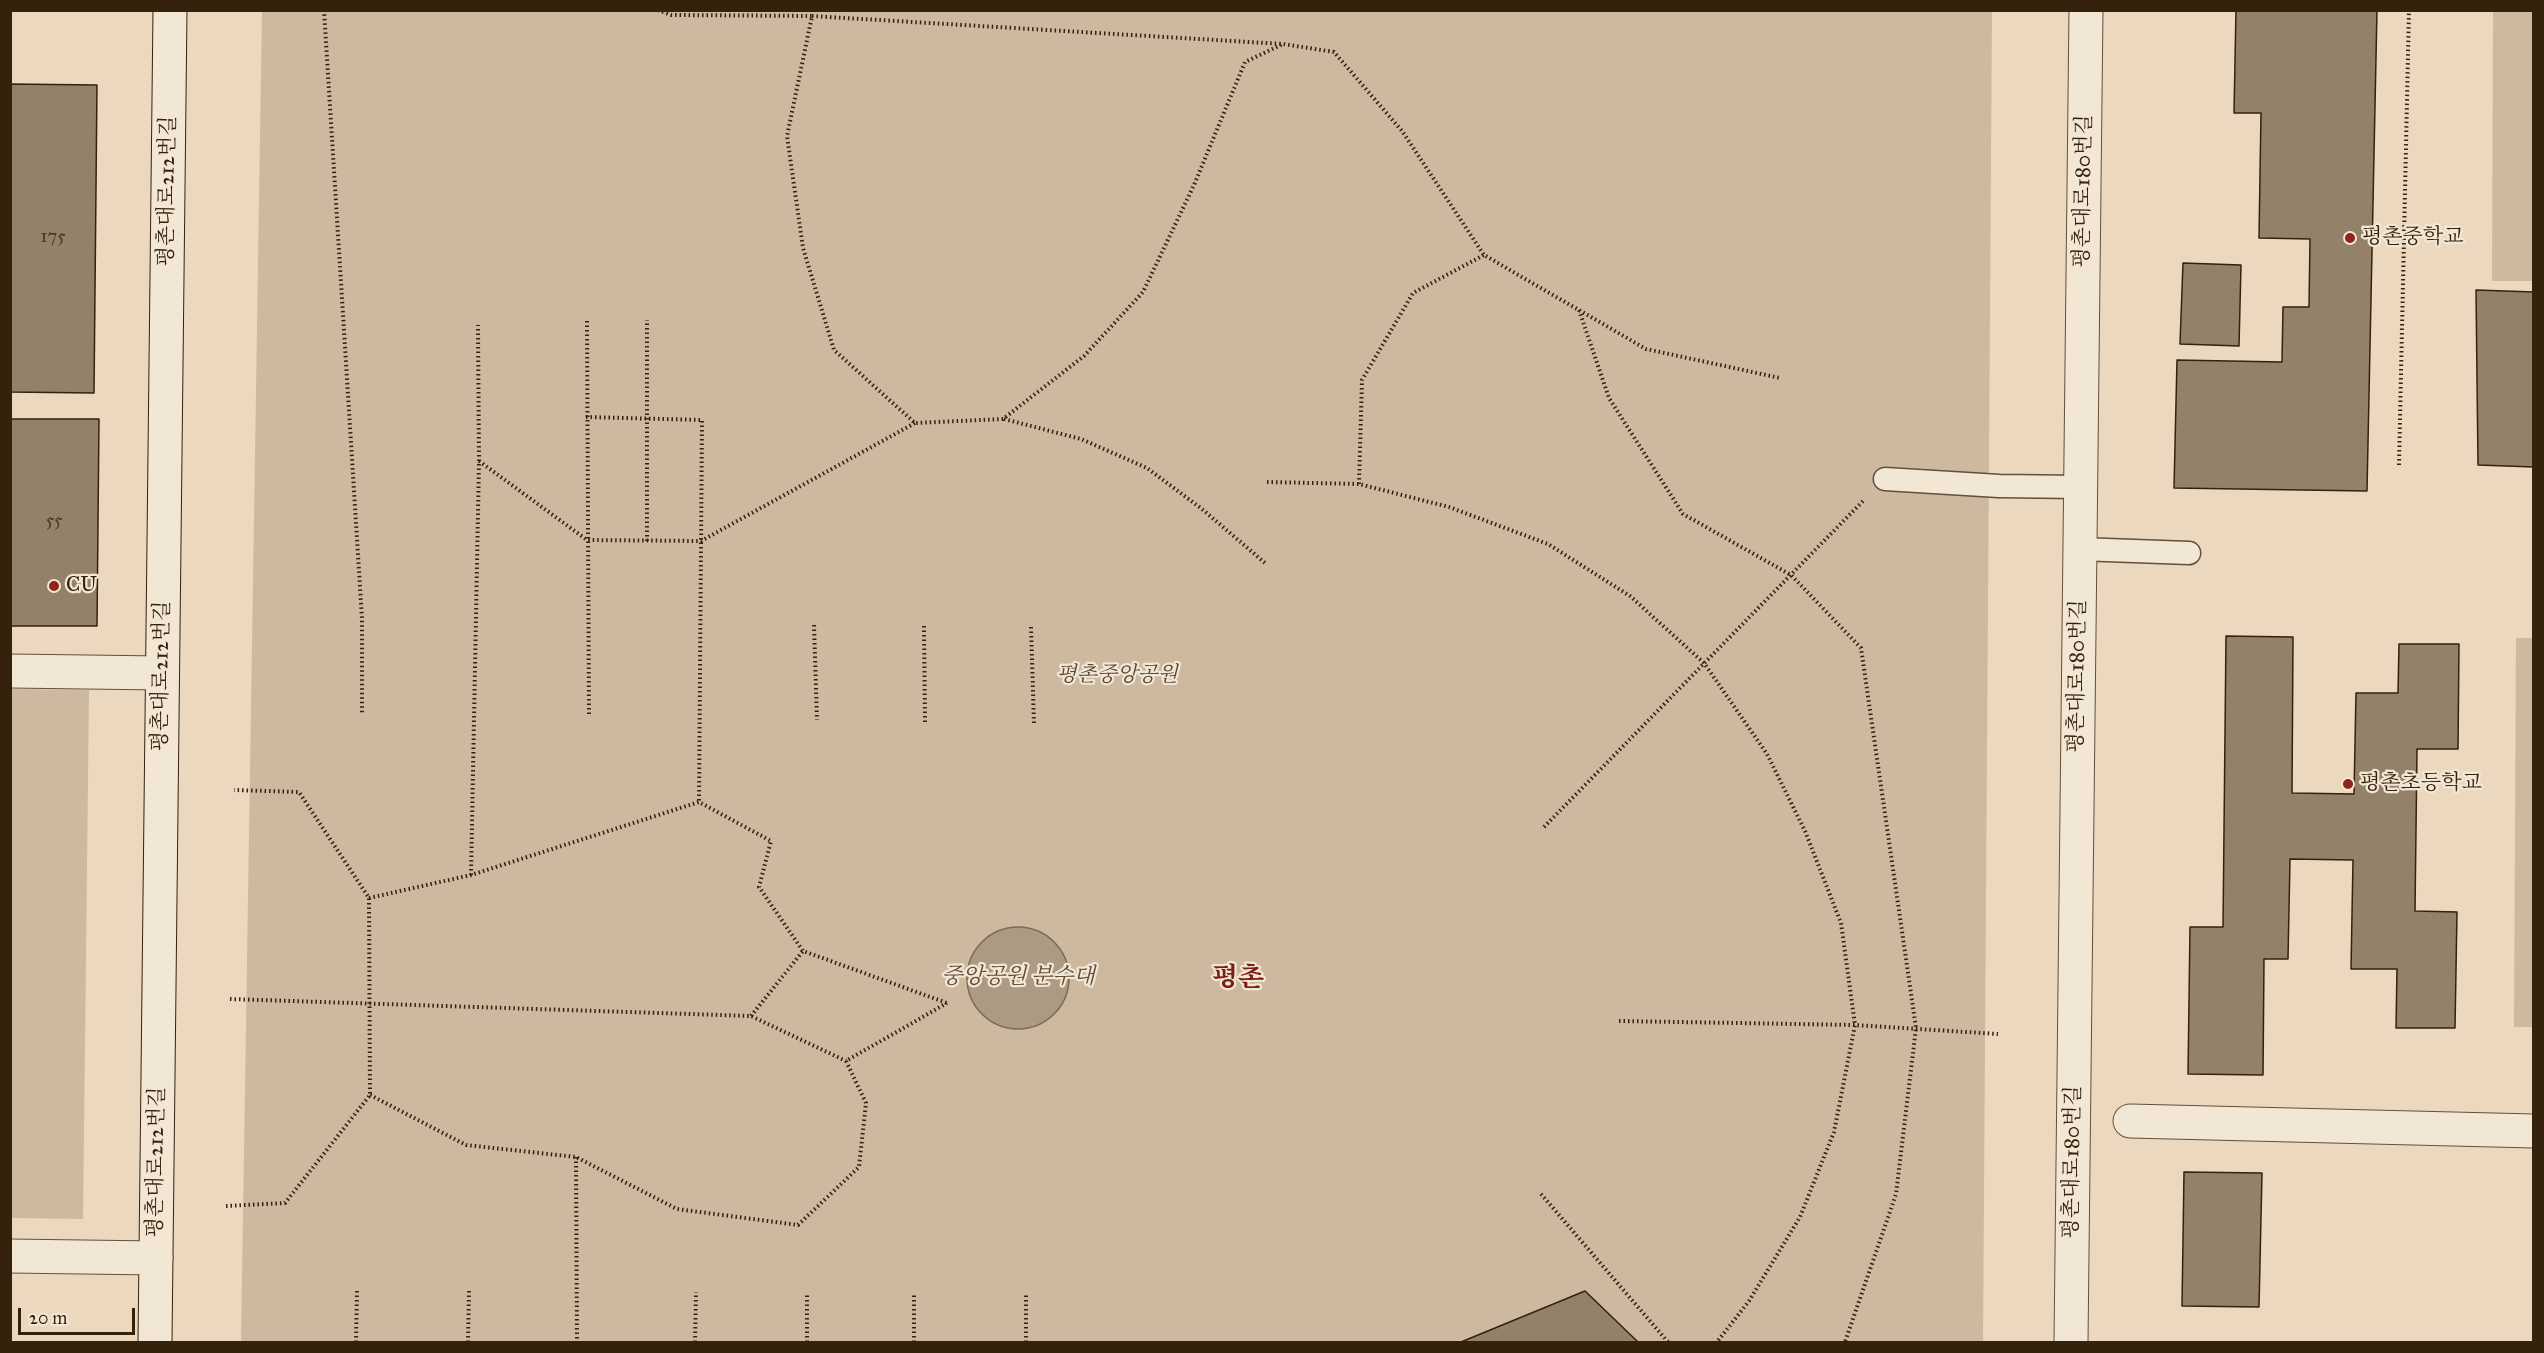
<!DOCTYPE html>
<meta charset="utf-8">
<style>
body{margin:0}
#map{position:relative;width:2544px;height:1353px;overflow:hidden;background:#ebd8be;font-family:"IM FELL Great Primer",serif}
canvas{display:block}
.frame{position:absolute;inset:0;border:12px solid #35220d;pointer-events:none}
.scale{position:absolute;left:18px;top:1308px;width:117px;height:27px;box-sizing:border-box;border:3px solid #35220d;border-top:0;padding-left:8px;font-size:18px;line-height:21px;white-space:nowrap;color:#35220d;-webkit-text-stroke:4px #f2e6d5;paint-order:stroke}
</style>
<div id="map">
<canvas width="2544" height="1353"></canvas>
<div class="frame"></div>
<div class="scale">20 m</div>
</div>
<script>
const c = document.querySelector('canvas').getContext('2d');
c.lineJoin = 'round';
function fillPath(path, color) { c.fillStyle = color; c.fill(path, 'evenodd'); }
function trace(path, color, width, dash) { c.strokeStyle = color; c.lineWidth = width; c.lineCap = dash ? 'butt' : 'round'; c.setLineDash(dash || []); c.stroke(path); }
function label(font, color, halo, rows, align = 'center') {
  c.font = font + ' "IM FELL Great Primer","Noto Serif KR",serif'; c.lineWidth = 4.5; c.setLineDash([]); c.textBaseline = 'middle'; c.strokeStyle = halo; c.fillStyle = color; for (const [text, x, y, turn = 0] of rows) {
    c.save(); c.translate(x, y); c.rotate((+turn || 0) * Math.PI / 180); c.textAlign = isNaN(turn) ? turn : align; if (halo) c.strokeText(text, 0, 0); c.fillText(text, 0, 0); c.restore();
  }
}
fillPath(new Path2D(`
 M262 11H1992L1983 1342H241Z
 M2493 11H2533V281H2492Z
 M2516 638H2534L2533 1027H2514Z
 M11 689 89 690 83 1219 11 1218Z`), '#ccb9a0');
const water = new Path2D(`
 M967 978a51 51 0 1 1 102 0a51 51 0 1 1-102 0Z`);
fillPath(water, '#ad9a82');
trace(water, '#7d6a53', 1.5);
const building = new Path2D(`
 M2236 10H2377L2367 491 2174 488 2177 360 2282 362 2283 307H2309L2310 239 2259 238 2261 113H2234Z
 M10 84 97 85 94 393 10 392Z
 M2183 263 2241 265 2239 346 2180 344Z
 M2476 290 2534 292V467L2478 465Z
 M10 419H99L97 626H10Z
 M2226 636 2293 637 2292 793 2354 794 2356 693H2398L2399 644H2459L2458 749H2417L2415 911 2457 912 2455 1028H2396L2397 969H2351L2353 860 2290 859 2288 959H2264L2263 1075 2188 1074 2190 927H2223Z
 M2184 1172 2262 1173 2259 1307 2182 1306Z
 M1585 1291 1638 1342H1461Z`);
fillPath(building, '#948169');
trace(building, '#35220d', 1.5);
const lane = new Path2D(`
 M1885 479 1999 486 2080 487
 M2079 549 2189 553`);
const street = new Path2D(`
 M10 671 162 673
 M2130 1121 2534 1131
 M10 1256 156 1258
 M2071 1342 2086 10`);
const secondary = new Path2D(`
 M155 1342 170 10`);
trace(lane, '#625039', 25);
trace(street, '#625039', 35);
trace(secondary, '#35220d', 35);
trace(new Path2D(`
 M324 10 362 619V714
 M658 10 671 15 812 16 787 136 803 248 834 350 915 423 1003 419 1084 356 1143 292 1194 185 1245 62 1283 44
 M812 16 1283 44 1334 52 1402 131 1484 255 1646 349 1780 378
 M1579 310 1609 398 1683 514 1791 575 1861 648 1916 1028 1896 1194 1845 1342
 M587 321 589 717
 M586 417 702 420 699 802
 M1004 419 1081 439 1147 468 1202 509 1265 563
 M479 461 587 540 701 541 915 423
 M2399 465 2409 10
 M1267 482 1359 484 1449 507 1548 544 1630 596 1704 663 1767 754 1805 831 1841 923 1855 1025 1834 1132 1800 1217 1749 1301 1717 1342
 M1359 484 1362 380 1413 293 1484 255
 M647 541V320
 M814 625 817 720
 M924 626 925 722
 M1031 627 1034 724
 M1544 827 1863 501
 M471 875 479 461 478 325
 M369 898 471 875 699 802 771 841 759 887 803 951 947 1003
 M230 999 751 1016 846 1061
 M751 1016 803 951
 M1619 1021 1855 1025 1998 1034
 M370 1095 466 1145 576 1157 677 1209 798 1225 859 1167 866 1103 846 1061 947 1003
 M576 1157 577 1342
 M1541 1194 1668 1342
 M226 1206 285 1203 370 1095 369 898 299 792 234 790
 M356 1342 357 1289
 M468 1342 469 1290
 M695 1342 696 1292
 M807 1342V1293
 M914 1342V1294
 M1026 1342V1294`), '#35220d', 4, [1.5, 3]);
trace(lane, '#f2e6d5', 22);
trace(street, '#f2e6d5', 33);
trace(secondary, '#f2e6d5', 33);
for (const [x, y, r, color] of [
 [2350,238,6,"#8f2418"],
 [54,586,6,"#8f2418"],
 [2348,784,6,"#8f2418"]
]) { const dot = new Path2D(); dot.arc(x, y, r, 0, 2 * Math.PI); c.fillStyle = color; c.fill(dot); trace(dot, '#f2e6d5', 2); }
label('18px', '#4d3a24', null, [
 ["175",53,238],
 ["55",54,522]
]);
label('21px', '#35220d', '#f2e6d5', [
 ["평촌대로212번길",168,191,-89],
 ["평촌대로180번길",2084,191,-89],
 ["평촌대로212번길",162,676,-89],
 ["평촌대로180번길",2078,676,-89],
 ["평촌대로212번길",157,1162,-89],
 ["평촌대로180번길",2073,1162,-89]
]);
label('21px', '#35220d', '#f2e6d5', [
 ["평촌중학교",2362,238],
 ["CU",66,586],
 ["평촌초등학교",2360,784]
], 'left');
label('italic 21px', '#5b4832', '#f2e6d5', [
 ["평촌중앙공원",1117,676]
]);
label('italic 22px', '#5f4c36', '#f2e6d5', [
 ["중앙공원 분수대",1018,978]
]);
label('bold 27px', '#7a1f14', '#f2e6d5', [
 ["평촌",1238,979]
]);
</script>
